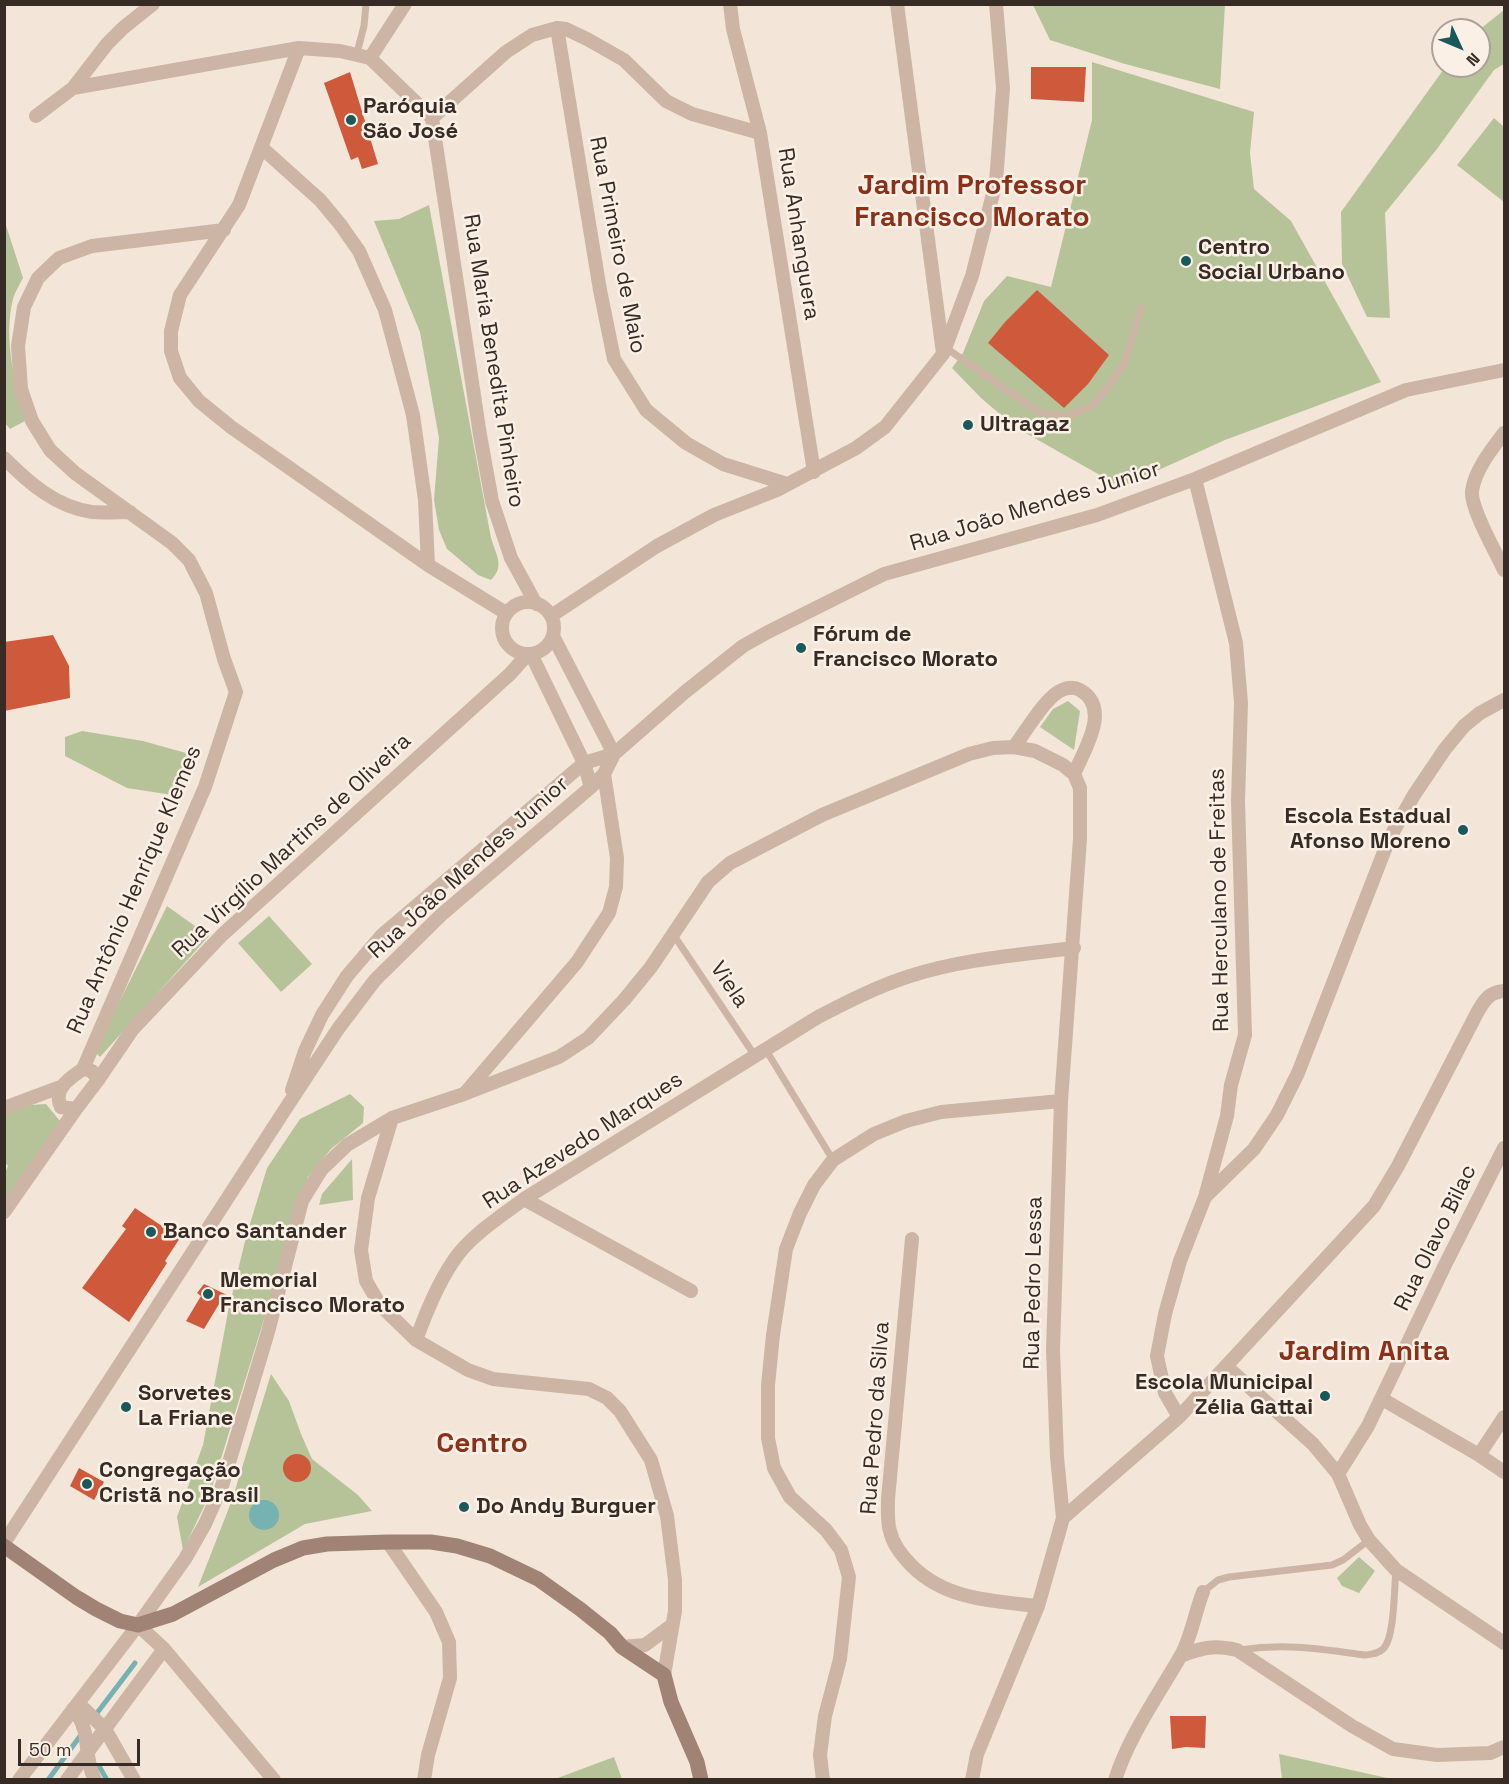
<!DOCTYPE html>
<meta charset="utf-8">
<style>
body{margin:0}
#map{position:relative;width:1509px;height:1784px;overflow:hidden;background:#f3e6d9;font-family:"Space Grotesk",sans-serif}
canvas{display:block}
.frame{position:absolute;inset:0;border:6px solid #372b26;pointer-events:none}
.north{position:absolute;left:1431px;top:18px;width:60px;height:60px;box-sizing:border-box;background:#faf0e5;border:2px solid #aca199;border-radius:50%;rotate:134deg;font-size:16px;font-weight:700;line-height:24px;text-align:center;color:#372b26}
.north::after{content:'';display:block;margin:auto;width:21px;height:27px;background:#19595b;clip-path:polygon(50% 0,100% 100%,50% 72%,0 100%)}
.scale{position:absolute;left:18px;top:1739px;width:122px;height:27px;box-sizing:border-box;border:3px solid #372b26;border-top:0;padding-left:8px;font-size:18px;line-height:21px;white-space:nowrap;color:#372b26;-webkit-text-stroke:4px #faf0e5;paint-order:stroke}
</style>
<div id="map">
<canvas width="1509" height="1784"></canvas>
<div class="frame"></div>
<div class="north">N</div>
<div class="scale">50 m</div>
</div>
<script>
const c = document.querySelector('canvas').getContext('2d');
c.lineJoin = 'round';
function fillPath(path, color) { c.fillStyle = color; c.fill(path, 'evenodd'); }
function trace(path, color, width, dash) { c.strokeStyle = color; c.lineWidth = width; c.lineCap = dash ? 'butt' : 'round'; c.setLineDash(dash || []); c.stroke(path); }
function label(font, color, halo, rows, align = 'center') {
  c.font = font + ' "Space Grotesk",sans-serif'; c.lineWidth = 5; c.setLineDash([]); c.textBaseline = 'middle'; c.strokeStyle = halo; c.fillStyle = color; for (const [text, x, y, turn = 0] of rows) {
    c.save(); c.translate(x, y); c.rotate((+turn || 0) * Math.PI / 180); c.textAlign = isNaN(turn) ? turn : align; if (halo) c.strokeText(text, 0, 0); c.fillText(text, 0, 0); c.restore();
  }
}
fillPath(new Path2D(`
 M1033 5H1225L1220 89 1125 64 1050 40Z
 M1504 10V64L1494 70 1437 149 1385 213 1390 318 1367 317 1342 264 1341 212 1446 66H1479V30Z
 M1092 62 1254 112 1250 153 1254 189 1291 221 1381 382 1225 440 1121 487 1015 427 981 398 952 368 963 353 984 301 1007 276 1051 287 1092 120Z
 M1494 118 1504 127V202L1457 165Z
 M429 205 491 538C496 555 505 566 491 580L478 575 447 549 439 530 434 500 439 438 420 332 374 221 399 219Z
 M4 219 23 278C20 284 15 292 13 299 3 339 15 382 25 421L10 429 4 422Z
 M1068 701 1080 711 1074 750 1040 727 1053 709Z
 M82 731 143 741 186 753 191 768 182 786 172 795 127 788 65 756V737Z
 M167 906 209 936 100 1057 96 1053V1049Z
 M269 916 312 964 281 992 238 943Z
 M350 1094 364 1107 363 1123 331 1149 308 1177 210 1494 183 1550 177 1517 203 1445 228 1312 246 1237 267 1168 300 1119Z
 M46 1104 60 1121 5 1203V1173L8 1166 5 1162V1113L31 1105Z
 M352 1159 353 1200 319 1205 322 1194Z
 M271 1374 289 1401 301 1434 312 1459 358 1495 372 1511 305 1524 198 1587 232 1500Z
 M1359 1557 1375 1571 1359 1593 1342 1586 1337 1578Z
 M1279 1754 1392 1779H1282Z
 M614 1757 622 1779H555Z`), '#b6c398');
fillPath(new Path2D(`
 M249 1515a15 15 0 1 1 30 0a15 15 0 1 1-30 0Z`), '#76b2b2');
trace(new Path2D(`
 M94 1717 135 1663
 M99 1766 107 1780
 M48 1780 83 1732`), '#76b2b2', 5);
fillPath(new Path2D(`
 M1031 67H1086L1084 102 1031 99Z
 M350 72 378 164 362 169 358 157 351 160 324 83Z
 M1037 290 1109 355 1088 384 1064 408 988 343 1005 322Z
 M53 635 69 666 70 698 4 711V642Z
 M135 1208 180 1238 165 1261 167 1263 129 1322 82 1288 126 1229 122 1226Z
 M204 1284 248 1305 246 1311 219 1304 204 1329 186 1321 201 1296 197 1293Z
 M283 1468a14 14 0 1 1 28 0a14 14 0 1 1-28 0Z
 M79 1468 104 1482 94 1500 70 1486Z
 M1170 1716H1206L1205 1748 1186 1747 1172 1749Z`), '#cf593b');
trace(new Path2D(`
 M357 53 364 26 366 4
 M946 348 1040 413 1068 416 1091 406 1108 388 1125 362 1141 307
 M673 934 755 1056
 M766 1050 833 1160
 M1203 1592 1218 1580 1229 1577 1332 1565 1343 1560 1369 1540
 M1240 1650C1285 1643 1320 1649 1365 1655 1372 1654 1378 1654 1383 1649 1395 1638 1394 1587 1396 1570`), '#ccb5a4', 7);
trace(new Path2D(`
 M730 4 733 29 760 133 814 472
 M897 4 943 353
 M557 28 600 290 614 359 646 410 686 443 723 464 787 484
 M299 48 239 205 180 295 171 331V351L180 378 199 401 231 427 428 565 506 613
 M370 58 405 4
 M73 88 299 48 340 51 370 58 432 118
 M36 116 73 88 107 44 123 28 153 4
 M432 118 480 435 492 501 511 558 536 604
 M432 118 506 52 532 35 557 28 566 29 587 39 624 60 666 101 692 114 760 133
 M262 148 320 200 340 224 359 251 385 310 413 415 425 500 428 565
 M1504 433C1491 450 1475 470 1472 491 1470 508 1496 552 1504 570
 M4 458C29 483 56 507 92 512 104 513 118 512 130 512
 M502 628a26 26 0 1 1 52 0a26 26 0 1 1-52 0Z
 M551 616 657 546 714 515 777 490 856 448 885 427 943 354 972 276 996 182 1003 88 996 4
 M553 636 614 754
 M531 654 584 763 591 787
 M1014 747C1026 731 1042 703 1058 692 1065 688 1073 686 1080 690 1112 708 1084 750 1074 774
 M83 1069 205 787 236 692 224 659 206 593 189 560 172 543 75 473 50 450 32 421 21 389 18 346 24 307 38 278 59 258 92 246 224 230
 M83 1069 92 1071 98 1080 76 1109 61 1107C52 1089 70 1078 83 1069Z
 M98 1080 132 1030 222 935 510 674 527 655
 M292 1090 305 1051 322 1015 347 976 382 935 584 763 614 754
 M466 1092 577 962 609 913 616 887 617 858 604 774
 M4 1108 63 1086
 M392 1118 368 1198 361 1250 366 1281 380 1305 416 1340 468 1370 493 1379 589 1389 607 1398 620 1411 651 1460 667 1516 675 1580V1611L664 1675
 M1205 1197 1254 1149 1277 1115 1298 1073 1389 839 1414 795 1445 749 1464 726 1480 713 1504 700
 M524 1199 691 1291
 M4 1212 76 1109
 M912 1239 888 1499C888 1509 887 1521 890 1531 893 1545 902 1556 912 1566 946 1600 993 1601 1038 1606
 M416 1340C426 1313 437 1285 454 1260 470 1236 500 1217 524 1199L818 1017C847 1002 878 986 910 976 963 959 1019 955 1074 948
 M1227 1367 1313 1444 1338 1474 1360 1525 1369 1540 1396 1570 1504 1643
 M1382 1399 1479 1455 1504 1472
 M1179 1417 1165 1393 1157 1356 1165 1314 1180 1261 1205 1197 1227 1116 1231 1085 1245 1035 1238 801 1241 703 1236 643 1195 479
 M1479 1455 1504 1417
 M1338 1474 1368 1426 1444 1267 1504 1148
 M1063 1518 1179 1417 1374 1206 1398 1166 1478 1011C1485 999 1490 992 1504 991
 M388 1542 436 1612 449 1642 450 1678 428 1755 424 1780
 M4 1543 286 1108 338 1029 375 980 441 915 591 787 604 774 614 754 685 692 743 646 768 632 884 574 1097 515 1195 479 1406 390 1504 370
 M138 1625 164 1649 274 1780
 M622 1647 645 1645 672 1625
 M1181 1656C1203 1647 1214 1645 1237 1650L1352 1726 1393 1749 1437 1755 1490 1753 1504 1747
 M78 1703 105 1729 134 1780
 M73 1709C93 1732 82 1755 95 1780
 M19 1780 138 1625 185 1559 205 1524 222 1486 268 1332 302 1201 321 1170 347 1145 392 1118 464 1094 559 1057 588 1038 624 1000 651 967 708 882 730 863 822 815 969 754 993 748 1014 747 1035 751 1063 765 1074 774 1080 788V839L1061 1101 1053 1350 1057 1457 1063 1518 1038 1606 977 1754 972 1780
 M67 1780 164 1649
 M823 1780 820 1755 825 1716 840 1659 849 1577 841 1550 826 1530 790 1497 774 1468 768 1438V1385L773 1335 786 1249 800 1213 814 1185 833 1160 874 1134 906 1121 941 1112 1061 1101
 M1115 1780C1129 1736 1157 1697 1180 1657 1191 1639 1195 1612 1203 1592`), '#ccb5a4', 14);
trace(new Path2D(`
 M4 1546 76 1597 96 1609 120 1621 138 1625 173 1614 274 1560 303 1548 327 1544 388 1542H431L457 1546 490 1556 538 1579 580 1609 610 1633 622 1647 664 1675 671 1702 697 1762 701 1780`), '#a08375', 15);
for (const [x, y, r, color] of [
 [351,120,6,"#19595b"],
 [1186,261,6,"#19595b"],
 [968,425,6,"#19595b"],
 [801,648,6,"#19595b"],
 [1463,830,6,"#19595b"],
 [151,1232,6,"#19595b"],
 [208,1294,6,"#19595b"],
 [1325,1396,6,"#19595b"],
 [126,1407,6,"#19595b"],
 [87,1484,6,"#19595b"],
 [464,1507,6,"#19595b"]
]) { const dot = new Path2D(); dot.arc(x, y, r, 0, 2 * Math.PI); c.fillStyle = color; c.fill(dot); trace(dot, '#faf0e5', 2); }
label('bold 22px', '#372b26', '#faf0e5', [
 ["Paróquia",363,107],
 ["São José",363,132],
 ["Centro",1198,248],
 ["Social Urbano",1198,273],
 ["Ultragaz",980,425],
 ["Fórum de",813,635],
 ["Francisco Morato",813,660],
 ["Escola Estadual",1451,817,"right"],
 ["Afonso Moreno",1451,842,"right"],
 ["Banco Santander",163,1232],
 ["Memorial",220,1281],
 ["Francisco Morato",220,1306],
 ["Escola Municipal",1313,1383,"right"],
 ["Zélia Gattai",1313,1408,"right"],
 ["Sorvetes",138,1394],
 ["La Friane",138,1419],
 ["Congregação",99,1471],
 ["Cristã no Brasil",99,1496],
 ["Do Andy Burguer",476,1507]
], 'left');
label('22px', '#372b26', '#faf0e5', [
 ["Rua Anhanguera",798,234,81],
 ["Rua Primeiro de Maio",617,245,79],
 ["Rua Maria Benedita Pinheiro",493,361,81],
 ["Rua João Mendes Junior",1035,507,-17],
 ["Rua Virgílio Martins de Oliveira",292,846,-43],
 ["Rua João Mendes Junior",469,868,-42],
 ["Rua Antônio Henrique Klemes",135,890,-67],
 ["Rua Herculano de Freitas",1220,900,-91],
 ["Viela",729,985,56],
 ["Rua Azevedo Marques",583,1141,-33],
 ["Rua Olavo Bilac",1436,1238,-64],
 ["Rua Pedro Lessa",1034,1283,-89],
 ["Rua Pedro da Silva",876,1418,-86]
]);
label('bold 28px', '#8b3019', '#faf0e5', [
 ["Jardim Professor",972,186],
 ["Francisco Morato",972,218],
 ["Jardim Anita",1364,1352],
 ["Centro",482,1444]
]);
</script>
